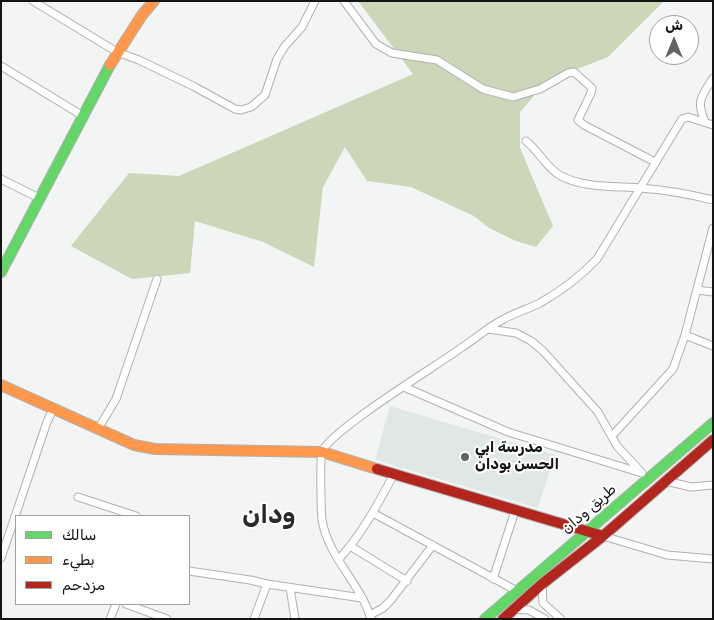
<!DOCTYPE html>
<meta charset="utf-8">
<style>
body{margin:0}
#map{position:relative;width:714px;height:620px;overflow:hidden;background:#f3f5f4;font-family:Rubik,"Noto Sans Arabic",sans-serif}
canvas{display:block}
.frame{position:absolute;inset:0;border:2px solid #141515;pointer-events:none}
.legend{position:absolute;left:15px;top:515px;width:175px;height:90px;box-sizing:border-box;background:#fff;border:1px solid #a1a1a1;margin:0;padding:6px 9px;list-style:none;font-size:15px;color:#141515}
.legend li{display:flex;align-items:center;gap:10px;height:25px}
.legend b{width:25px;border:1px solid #a1a1a1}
.north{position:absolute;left:649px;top:15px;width:50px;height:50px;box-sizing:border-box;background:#fff;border:1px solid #a1a1a1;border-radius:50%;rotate:0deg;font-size:14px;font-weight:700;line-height:20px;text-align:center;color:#141515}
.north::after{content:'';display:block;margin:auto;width:18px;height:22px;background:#626363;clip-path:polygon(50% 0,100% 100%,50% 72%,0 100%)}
</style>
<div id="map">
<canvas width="714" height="620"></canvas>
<div class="frame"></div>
<ul class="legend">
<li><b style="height:6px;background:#63d668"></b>سالك</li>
<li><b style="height:6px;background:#ff974d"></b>بطيء</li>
<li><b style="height:6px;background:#b3261e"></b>مزدحم</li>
</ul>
<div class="north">ش</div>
</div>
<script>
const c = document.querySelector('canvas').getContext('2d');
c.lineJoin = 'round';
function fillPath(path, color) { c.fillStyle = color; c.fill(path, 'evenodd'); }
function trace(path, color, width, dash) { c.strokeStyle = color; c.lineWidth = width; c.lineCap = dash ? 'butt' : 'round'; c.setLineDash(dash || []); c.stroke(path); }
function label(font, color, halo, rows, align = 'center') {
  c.font = font + ' Rubik,"Noto Sans Arabic",sans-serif'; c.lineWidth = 4; c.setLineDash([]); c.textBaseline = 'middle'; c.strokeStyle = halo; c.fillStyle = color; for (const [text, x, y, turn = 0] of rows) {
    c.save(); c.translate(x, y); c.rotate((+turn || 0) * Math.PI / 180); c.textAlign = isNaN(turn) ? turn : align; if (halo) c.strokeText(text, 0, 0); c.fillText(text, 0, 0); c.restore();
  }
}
fillPath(new Path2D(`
 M390 406 555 455 538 508 375 460Z`), '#e0e8e5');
fillPath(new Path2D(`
 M358 1H664L608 57 547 81 520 112V148L553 226 536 247 516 241 489 228 474 216 411 187 367 181 345 147 323 187 314 267 263 242 195 221 190 273 132 279 71 246 129 173 179 176 413 74Z`), '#ccd6b8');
const street = new Path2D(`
 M33 1 117 52 139 60 193 86 235 109 241 110 251 107 265 95 277 59 285 46 302 27 315 1
 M344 1 376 44 392 53 437 60 483 89 513 97 540 89 568 73 574 72 592 88 591 93 578 120 584 125 655 162
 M1 66 83 116
 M705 122C696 101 701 97 713 78
 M526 141C539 151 547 169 561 176 584 188 615 186 641 188 665 190 689 194 713 200
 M1 179 39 198
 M697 290 713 292
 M488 329 516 333 531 341 543 351 598 412 617 446 642 473
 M685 335 713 346
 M404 387 508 432 642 473
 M98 429 116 399 157 279
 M612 436 673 369 685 335 713 228
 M666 481 691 487 713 485
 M78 497 136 516
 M373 513 517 591
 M603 536 667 555 713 559
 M350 546 407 581
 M1 558 47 422 53 409
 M339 559C362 534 378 504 394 474
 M189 571 250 580 267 584 254 619
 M493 579 515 511
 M267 584 362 598
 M542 584 543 603 561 619
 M290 588 295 619
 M126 604 167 619
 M513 609 529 610 545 619
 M370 615 383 608 391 600 433 545
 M110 619 116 604
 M371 619C361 584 328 557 322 520 321 513 320 457 322 452 329 431 438 365 461 348 475 339 487 328 502 320 514 313 528 309 540 303 561 291 580 277 597 259L682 119 688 117 713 125`);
const fast = new Path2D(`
 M1 272 110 65
 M485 619 713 423`);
const slow = new Path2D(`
 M110 65 142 15 154 1
 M1 385 134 445 155 449 322 452 377 469`);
const jam = new Path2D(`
 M377 469 603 536
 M503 619 542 584 603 536 713 440`);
trace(street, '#b0b2b1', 9);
trace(fast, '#b0b2b1', 12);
trace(slow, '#b0b2b1', 12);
trace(jam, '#b0b2b1', 12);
trace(street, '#fdfefd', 7);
trace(fast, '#63d668', 10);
trace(slow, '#ff974d', 10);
trace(jam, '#b3261e', 10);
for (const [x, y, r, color] of [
 [465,457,5,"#626363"]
]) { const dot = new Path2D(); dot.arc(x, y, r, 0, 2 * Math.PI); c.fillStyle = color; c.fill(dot); trace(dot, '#fff', 2); }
label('bold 15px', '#141515', '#fff', [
 ["مدرسة ابي",475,448],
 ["الحسن بودان",475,465]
], 'left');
label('15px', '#141515', '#fff', [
 ["طريق ودان",589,509,-41]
]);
label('bold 25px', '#282b2a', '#fff', [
 ["ودان",269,516]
]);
</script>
